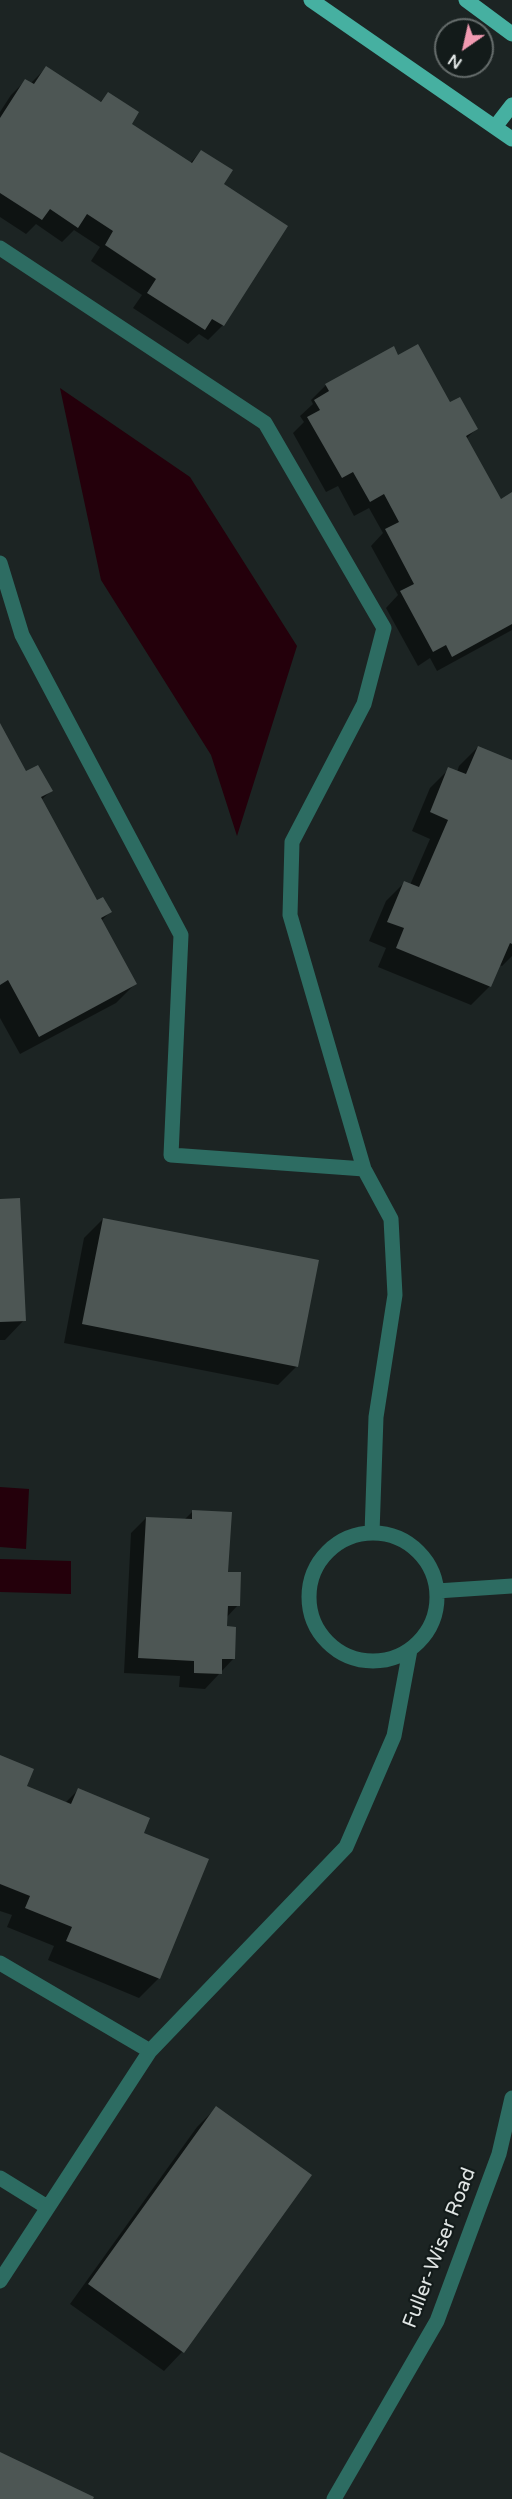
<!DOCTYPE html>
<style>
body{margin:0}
#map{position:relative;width:512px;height:2499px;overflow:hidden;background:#1c2423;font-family:"Varela Round",sans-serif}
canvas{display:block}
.north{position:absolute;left:434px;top:18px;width:60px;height:60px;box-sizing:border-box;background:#131b1a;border:2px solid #656c6b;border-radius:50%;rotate:214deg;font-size:16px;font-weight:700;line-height:24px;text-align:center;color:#e0e5e4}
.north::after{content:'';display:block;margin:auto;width:21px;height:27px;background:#f19ab1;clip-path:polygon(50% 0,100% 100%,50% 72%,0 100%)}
</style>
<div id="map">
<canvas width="512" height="2499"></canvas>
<div class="north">N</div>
</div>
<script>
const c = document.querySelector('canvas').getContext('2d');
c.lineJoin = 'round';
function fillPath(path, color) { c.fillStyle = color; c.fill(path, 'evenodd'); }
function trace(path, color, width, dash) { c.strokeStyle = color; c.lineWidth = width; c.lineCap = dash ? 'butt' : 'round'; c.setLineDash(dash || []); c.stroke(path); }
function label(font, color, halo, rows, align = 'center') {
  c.font = font + ' "Varela Round",sans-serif'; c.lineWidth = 4.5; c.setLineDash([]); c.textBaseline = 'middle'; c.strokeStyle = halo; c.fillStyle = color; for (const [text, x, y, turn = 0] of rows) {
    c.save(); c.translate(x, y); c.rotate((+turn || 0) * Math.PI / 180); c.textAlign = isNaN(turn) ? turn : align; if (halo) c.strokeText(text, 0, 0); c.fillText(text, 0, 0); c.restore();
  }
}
fillPath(new Path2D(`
 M60 388 190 477 297 646 237 836 211 755 101 580Z
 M0 1487 29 1489 26 1549 0 1547Z
 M0 1559 71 1561V1594L0 1592Z`), '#24000b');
fillPath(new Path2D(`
 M46 68 100 102 108 94 130 124 190 163 201 152 222 185 223 325 208 340 199 334 188 344 133 308 142 295 91 261 100 247 74 230 62 242 36 224 26 234 0 217V112L11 95 26 80 30 84Z
 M398 357 476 429 466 439 501 501 512 494V630L437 671 430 658 418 666 386 608 398 595 371 546 383 533 369 508 354 516 338 486 326 492 293 433 304 422 300 416 313 404 311 400 326 385Z
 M0 726 25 773 51 791 41 800 96 902 110 912 101 921 135 984 116 1003 20 1054 0 1018Z
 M478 747 512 761V956L502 966 499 965 490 986 471 1005 378 967 386 948 369 941 386 901 405 882 410 885 430 839 412 831 430 788 449 769 457 772 459 766Z
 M0 1201 24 1320 5 1340H0Z
 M103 1219 297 1366 278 1385 64 1343 84 1238Z
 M193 1511 238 1605 226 1618V1628L234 1658 205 1689 179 1687 180 1676 124 1673 131 1533 146 1518 184 1520Z
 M0 1757 25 1787 65 1803 78 1790 142 1834 207 1860 158 1979 139 1998 48 1960 54 1946 7 1927 12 1915 0 1911Z
 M216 2108 182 2352 164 2371 70 2304 197 2127Z`), '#0007');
fillPath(new Path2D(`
 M46 66 101 102 108 92 139 112 132 124 192 163 201 150 233 170 224 184 288 226 224 326 212 319 205 330 147 293 156 279 105 245 113 231 87 214 78 228 50 209 42 220 0 193V118L25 79 34 84Z
 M418 344 450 402 460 397 478 429 466 436 501 499 512 492V624L452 657 446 645 433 652 400 591 414 584 385 529 399 522 384 494 370 502 353 472 342 478 307 417 320 410 314 400 329 391 325 384 394 346 398 355Z
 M0 723 26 771 38 765 53 791 41 797 97 900 103 897 112 912 101 918 137 984 39 1037 8 980 0 985Z
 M478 746 512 760V944L510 943 491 987 396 948 404 928 387 922 404 881 419 887 448 820 430 812 448 767 466 774Z
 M20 1198 26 1321 0 1322V1199Z
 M103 1218 319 1260 298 1367 82 1324Z
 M192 1510 232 1512 228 1572H241L240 1606H228L227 1626 236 1627 235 1659H222V1674L194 1673V1661L138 1658 146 1517 192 1519Z
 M0 1755 34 1769 27 1786 71 1804 78 1788 150 1818 144 1833 209 1859 160 1979 66 1941 72 1927 25 1908 30 1896 0 1884Z
 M216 2106 312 2175 184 2353 88 2284Z
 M0 2452 94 2497 93 2499H0Z`), '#4d5654');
trace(new Path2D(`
 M0 248 265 423 384 628 364 704 292 842 290 915 364 1169 391 1219 395 1295 376 1417 372 1533
 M0 563 22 635 181 935 171 1155 364 1169
 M309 1597a64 64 0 1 1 128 0a64 64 0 1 1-128 0Z
 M437 1591 512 1586
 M0 1963 150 2051
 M0 2178 47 2207
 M0 2281 150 2051 346 1847 394 1736 410 1650
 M334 2499 437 2321 499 2154 512 2098`), '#2d6c62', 15);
trace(new Path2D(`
 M311 0 512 139
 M466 0 512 34
 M495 127 512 105`), '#46b0a1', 15);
label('20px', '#e0e5e4', '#131b1a', [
 ["Fuller-Wiser Road",440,2248,-69]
]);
</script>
